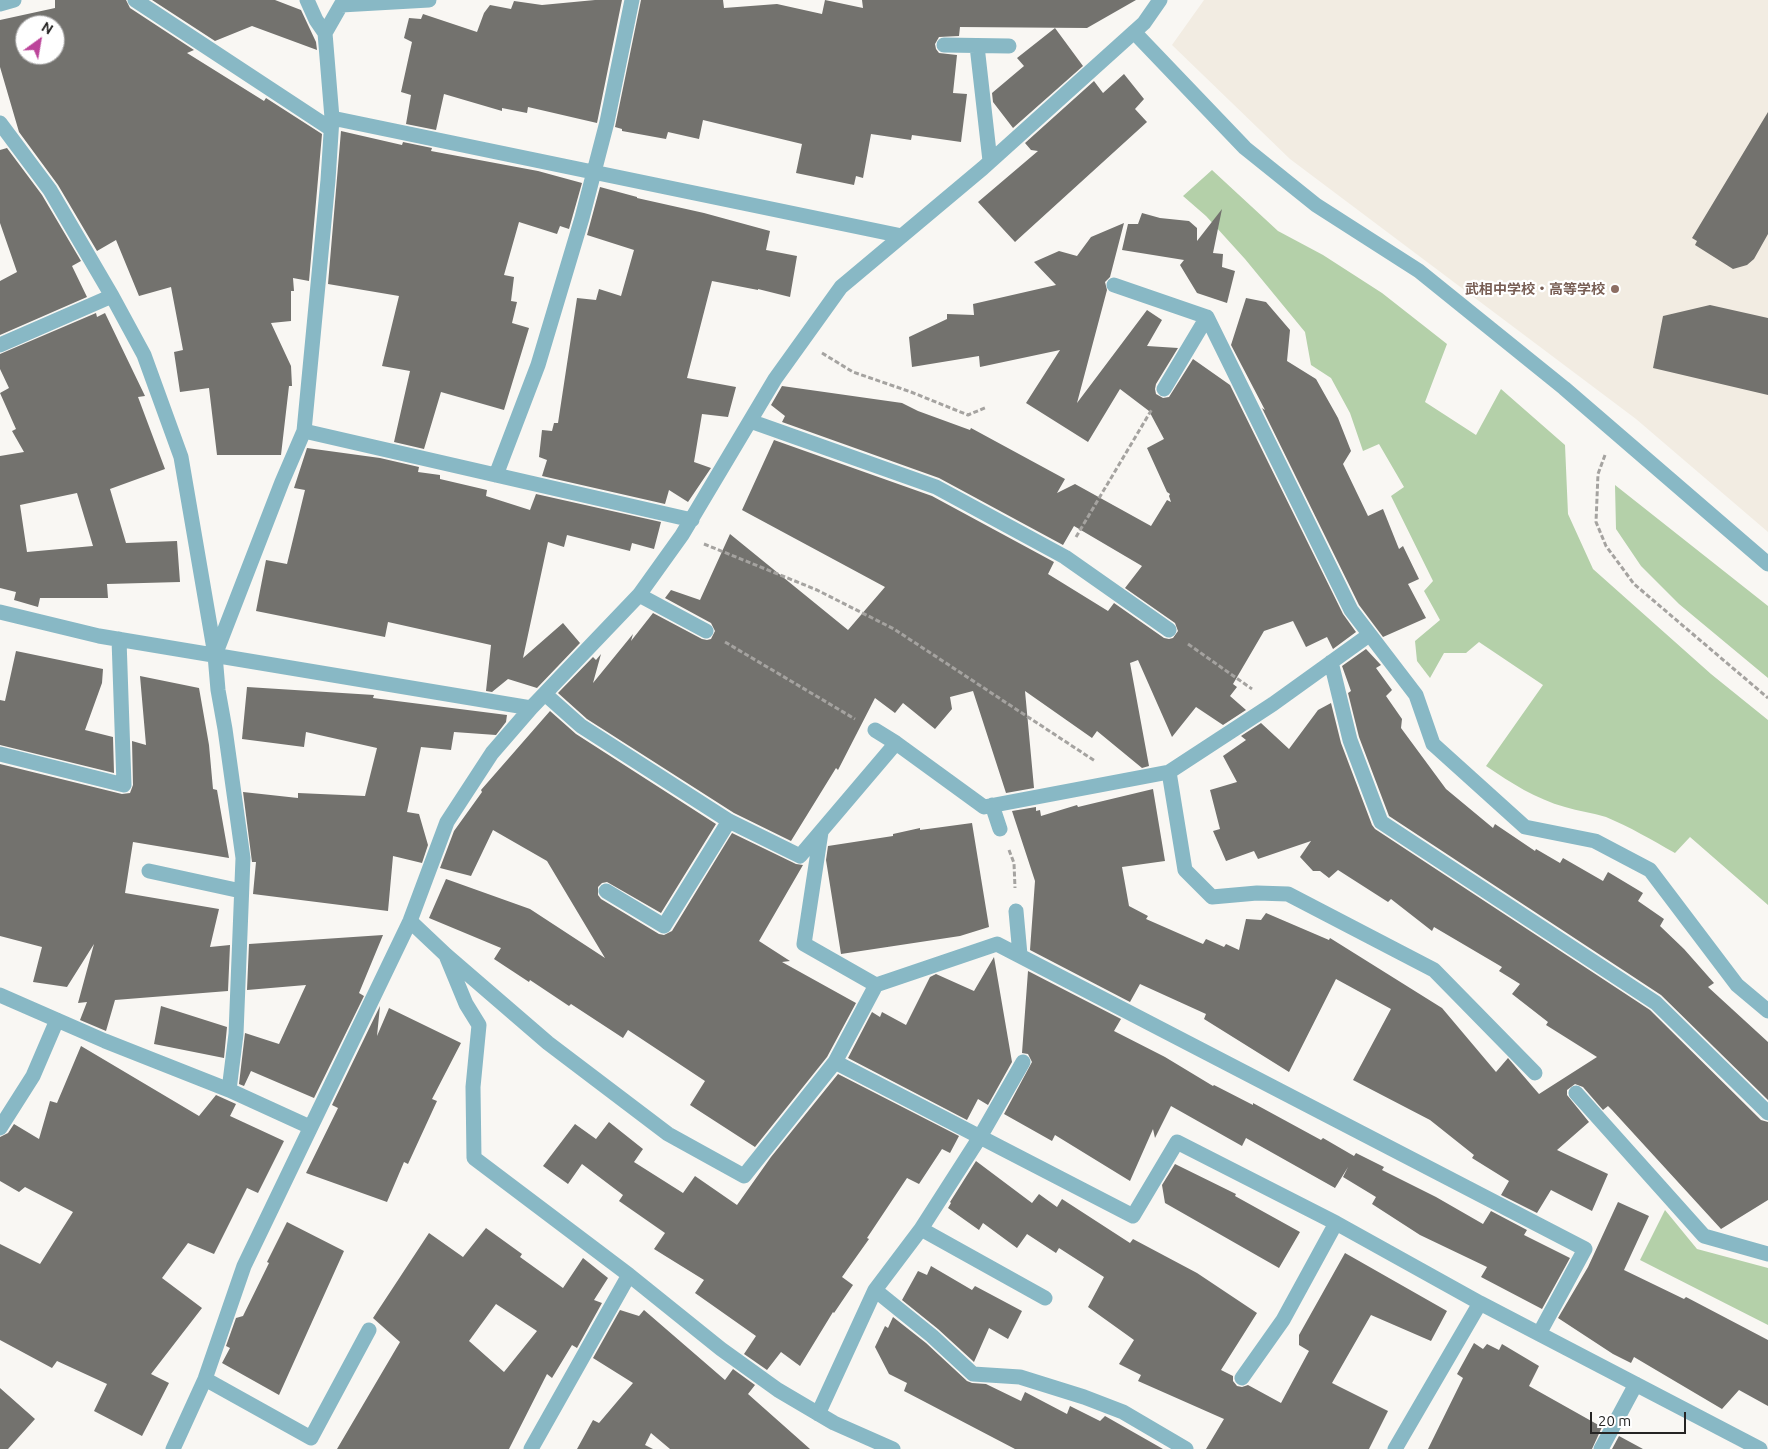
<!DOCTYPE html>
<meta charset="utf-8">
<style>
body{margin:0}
#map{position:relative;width:1768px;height:1449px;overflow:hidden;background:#f9f7f3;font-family:Ubuntu,sans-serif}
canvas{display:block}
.north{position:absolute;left:15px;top:15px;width:50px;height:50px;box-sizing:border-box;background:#fff;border:1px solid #a8a7a7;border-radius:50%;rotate:32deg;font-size:14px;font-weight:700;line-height:20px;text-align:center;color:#252423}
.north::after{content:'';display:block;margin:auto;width:18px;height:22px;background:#bc459a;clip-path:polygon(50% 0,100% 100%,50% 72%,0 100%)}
.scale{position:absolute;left:1590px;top:1412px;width:96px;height:22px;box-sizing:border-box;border:2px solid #252423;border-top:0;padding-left:6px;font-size:15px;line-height:18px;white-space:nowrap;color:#252423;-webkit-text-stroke:4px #fff;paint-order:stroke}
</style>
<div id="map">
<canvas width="1768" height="1449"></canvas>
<div class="north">N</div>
<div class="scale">20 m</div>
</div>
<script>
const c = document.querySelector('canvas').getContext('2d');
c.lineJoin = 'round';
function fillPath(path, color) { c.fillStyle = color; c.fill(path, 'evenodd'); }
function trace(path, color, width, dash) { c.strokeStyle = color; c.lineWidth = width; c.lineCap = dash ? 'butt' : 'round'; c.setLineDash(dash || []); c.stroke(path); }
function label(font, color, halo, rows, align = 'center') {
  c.font = font + ' Ubuntu,"Noto Sans JP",sans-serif'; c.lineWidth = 4.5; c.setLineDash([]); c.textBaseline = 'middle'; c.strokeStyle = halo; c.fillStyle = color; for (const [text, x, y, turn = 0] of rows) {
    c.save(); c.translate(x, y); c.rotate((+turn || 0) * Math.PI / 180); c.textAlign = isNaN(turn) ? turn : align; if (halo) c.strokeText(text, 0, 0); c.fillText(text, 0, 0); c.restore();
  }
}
fillPath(new Path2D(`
 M1204 0H1768V532L1636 419 1290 159 1172 45Z`), '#f2ece2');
fillPath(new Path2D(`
 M1212 170 1278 231 1323 255 1382 293 1447 344 1425 402 1476 435 1501 389 1565 445 1568 514 1593 569 1711 674 1768 720V905L1690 837 1675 853C1652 840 1630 827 1606 817 1593 813 1578 811 1565 807 1536 799 1511 783 1486 766L1543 685 1479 642 1466 653H1444L1430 678 1417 661 1415 641 1440 620 1424 591 1433 581 1391 496 1404 487 1379 444 1363 451 1350 413 1331 378 1311 365 1305 332 1245 259 1206 216 1183 196Z
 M1615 485 1768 606V678L1679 604 1641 566 1616 529Z
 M1665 1210 1697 1249 1768 1268V1325L1640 1260Z`), '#b4d0a9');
fillPath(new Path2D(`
 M55 0H126L130 8 194 50 187 53 264 101 266 98 322 134 309 281 293 278 294 291H291V321L271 323 291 366 292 386H289L281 455H217L209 388 180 392 174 352 183 350 171 287 139 296 116 240 97 251 58 185 19 132 0 67V20L55 8ZM25 25H55V55H25Z
 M152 0H275L301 10 316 42 317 50 252 26 215 41Z
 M595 0H622L597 123 528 107 527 113 502 108V111L444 94 436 130 406 124 411 95 401 92 412 42 404 38 409 18 421 19 423 14 477 32 484 13 490 5 511 9 514 1 542 5Z
 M641 0H723L724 8 777 4 822 14 825 0 863 8 862 0H1136L1087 28 960 27 959 36 939 37 935 44 936 49 939 53 957 55 953 93 967 94 961 142 912 135 911 140 871 134 863 178 856 176 854 185 796 173 802 144 703 120 699 139 668 132 666 139 622 131V129L615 127Z
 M1055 28 1083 66 1013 128 993 102 992 93 1024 66 1017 58Z
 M1124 74 1144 99 1135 109 1147 122 1015 242 978 202 1038 151 1031 150 1025 143 1094 81 1103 93Z
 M1768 112V234L1754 259 1747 265 1733 269 1695 245 1697 241 1692 238Z
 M341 131 402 145 403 142 432 148 431 151 538 171 582 183 569 229 560 226 557 234 519 222 504 275 514 277 511 301 517 302 512 323 529 328 504 410 441 392 424 449 394 442 410 371 382 366 399 296 328 284Z
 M7 148 42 195 81 261 72 266 87 297 0 335V281L17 272 0 223V150Z
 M600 187 637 197V198L704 213 770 231 766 250 797 256 790 297 758 289V290L712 281 687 378 736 387 728 417 702 414 694 462 711 468 688 502 669 490 665 504 542 476 547 460 539 457 542 430 552 431 554 423H558L577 298 596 300 599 289 621 296 634 250 587 235Z
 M1222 209 1213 253 1223 254 1222 267 1235 271 1227 303 1197 293 1180 265 1184 260 1122 250 1128 224H1138L1142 213 1160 218 1189 221 1197 228V241Z
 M1124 223 1110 277 1105 282 1107 290 1077 403 1147 310 1162 320 1147 346 1178 348 1156 384 1155 389 1156 394 1163 398 1169 397 1193 359 1230 385 1343 614 1356 632 1333 649 1327 637 1306 647 1293 621 1264 631 1233 684 1237 687 1230 696 1246 710 1223 725 1196 707 1172 737 1138 660 1130 663 1149 766 1142 768 1097 731 1092 738 1025 691 1034 788 1006 793 973 691 950 697 952 709 935 729 903 703 895 713 875 698 838 770 836 768 791 841 734 813 587 719 558 693 593 657 596 660 601 654 593 683 633 634 631 641 653 613 702 639 707 640 711 639 715 631 711 623 665 598 671 590 700 600 730 534 848 630 885 587 742 510 774 440 932 496 1054 562 1048 574 1108 611 1114 603 1164 638 1169 639 1173 638 1178 631 1175 623 1125 588 1142 566 1074 526 1063 545 939 478 782 422 785 416 771 405 782 386 902 403 918 411 970 430 971 428 1065 479 1057 493 1075 484 1151 526 1167 500 1171 502 1169 496 1170 494 1167 492 1147 448 1164 439 1149 411 1120 389 1088 442 1026 403 1060 350 980 367 979 356 912 367 909 337 947 319V314L974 315 973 304 1056 285 1034 262 1059 251 1077 256 1091 237Z
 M1246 298 1266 302 1290 330 1287 361 1316 379 1338 418 1351 451 1343 464 1368 516 1383 509 1399 549 1403 546 1419 579 1408 584 1426 618 1383 637 1359 605 1262 408 1265 410 1231 345Z
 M1710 305 1768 318V395L1653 368 1663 316Z
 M96 313 97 317 105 313 145 396 138 397 165 469 110 489 126 543 177 541 180 582 107 584 108 598H40L38 607 14 600 16 592 0 588V456L24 452 12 431 16 429 0 393 9 388 0 369V354ZM77 493 93 546 27 552 20 505Z
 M307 448 380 458 419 467 418 472 440 475V479L487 490 486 496 530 510 536 494 661 522 654 549 632 543 630 551 567 535 564 547 548 542 523 658 563 623 580 643 537 688 508 679 492 692 486 691 491 645 388 622 385 637 256 611 266 560 287 564 305 490 294 488Z
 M1366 649 1381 665 1376 668 1392 690 1386 696 1402 719 1401 728 1446 789 1493 828 1495 824 1535 851 1536 849 1560 863 1563 858 1603 881 1608 872 1643 893 1638 901 1664 919 1660 926 1684 949 1714 983 1708 987 1768 1042V1100L1661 995 1389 816 1359 737 1348 693 1351 691 1342 666Z
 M16 651 103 669 102 683 85 730 113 737 114 773 0 745V700L5 701Z
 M140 676 199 688 209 745 213 789 217 790 229 858 133 842 125 893 219 909 210 947 230 945 228 991 115 1000 106 1031 80 1020 87 1002 78 1003 94 944 67 987 33 982 42 947 0 936V764L122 794 130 793 133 785 132 741 146 745Z
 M247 687 374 695 373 698 507 715 506 722 496 735 454 732 451 750 421 747 407 812 419 814 428 845 422 863 393 856 388 911 253 894 256 862H252L243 792 298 798V793L365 796 377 748 306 732 304 747 242 739Z
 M1331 703 1341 743 1372 825 1375 829 1650 1010 1761 1120 1768 1122V1200L1721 1229 1612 1110 1608 1106 1603 1110 1583 1087 1575 1084 1567 1090V1095L1589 1122 1557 1150 1608 1174 1592 1211 1551 1190 1537 1213 1501 1195 1509 1181 1472 1158 1474 1155 1430 1120 1353 1080 1391 1009 1336 979 1289 1072 1204 1019 1206 1014 1140 984 1130 1002 1030 950 1035 881 1012 811 1036 807V811L1040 810 1041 816 1077 805 1078 807 1153 789 1165 861 1122 867 1129 906 1148 916 1146 919 1203 944 1206 939 1224 947 1226 944 1239 950 1246 919 1261 920 1266 913 1329 940 1330 938 1442 1008 1496 1072 1508 1058 1539 1094 1597 1057 1546 1025 1548 1022 1512 994 1520 984 1499 971 1502 967 1434 927 1432 931 1391 899 1388 902 1338 870 1329 878 1320 871H1313L1300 857 1311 841 1258 859 1254 851 1226 861 1213 831 1220 829 1210 790 1237 782 1223 756 1246 740 1241 736 1261 723 1289 749 1318 710Z
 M550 711 576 734 716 824 661 913 607 882 602 883 598 887V895L601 899 659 934 664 935 672 931 732 833 796 864 803 865 759 941 790 961 782 962 856 1003 827 1057 755 1147 690 1105 705 1081 628 1030 623 1038 571 1004 569 1006 530 980 529 982 494 959 501 948 429 918 446 879 530 909 605 958 547 861 493 830 471 876 440 868 454 831 482 792 481 790Z
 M972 823 989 927 960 936 841 954 826 860 828 846 893 836V834L920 828V830Z
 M383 935 359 993 364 996 314 1098 251 1071 244 1086 239 1084 245 1033 279 1044 306 985 247 990 249 944Z
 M994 957 1012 1062 988 1105 978 1099 967 1120 848 1058 872 1012 880 1017 882 1012 906 1025 930 977 936 974 974 991Z
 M1028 971 1121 1019 1114 1031 1165 1057 1213 1086 1214 1085 1253 1105V1103L1321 1140 1323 1138 1354 1156 1356 1153 1384 1167 1382 1170 1436 1197 1483 1224 1491 1211 1527 1230 1524 1235 1570 1258 1542 1309 1481 1277 1487 1267 1420 1235 1372 1204 1376 1197 1343 1177 1348 1167 1335 1188 1246 1138 1242 1146 1171 1106 1155 1138 1153 1129 1130 1181 1055 1135 1052 1141 1004 1114 1032 1062 1028 1054 1022 1053Z
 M161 1006 227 1027 224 1058 154 1044Z
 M380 1006 377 1036 389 1008 461 1043 432 1099 437 1101 408 1164 404 1162 387 1202 306 1173 338 1108 332 1105Z
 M81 1046 199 1116 216 1095 236 1104 230 1116 284 1141 258 1193 247 1188 214 1254 188 1243 162 1278 202 1308 151 1374 169 1383 142 1436 94 1411 107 1384 57 1361 52 1368 0 1340V1244L40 1264 73 1212 25 1187 19 1192 0 1181V1137L8 1133 14 1124 39 1139 50 1101 57 1103Z
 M838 1074 959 1136 950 1153 942 1149 919 1184 907 1178 867 1238 869 1239 842 1277 853 1285 834 1313 833 1312 800 1366 781 1352 767 1370 744 1354 756 1336 695 1293 704 1280 654 1249 665 1233 619 1201 623 1195 582 1164 568 1184 543 1166 575 1124 596 1139 609 1122 643 1149 634 1162 683 1193 695 1176 737 1205 771 1157Z
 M976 1161 1032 1203 1039 1194 1057 1207 1062 1199 1130 1243 1133 1239 1197 1273 1257 1313 1221 1370 1233 1376V1381L1237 1386 1242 1387 1248 1385 1281 1403 1309 1351 1299 1345V1335L1345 1253 1447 1311 1431 1341 1371 1315 1332 1383 1388 1411 1369 1449H1206L1224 1419 1138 1381 1141 1375 1119 1364 1134 1340 1088 1307 1104 1277 1059 1248 1056 1253 1027 1234 1017 1248 983 1223 979 1230 948 1208 951 1203 950 1202Z
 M1175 1164 1236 1194 1235 1196 1300 1232 1279 1268 1165 1203 1162 1185Z
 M1618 1202 1649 1216 1624 1270 1684 1299 1686 1297 1768 1340V1406L1739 1390 1722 1409 1634 1357 1631 1363 1613 1354 1558 1318 1588 1267Z
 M287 1222 344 1251 279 1395 222 1363 230 1348 226 1346 236 1318 243 1316 269 1263 267 1262Z
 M486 1228 522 1254 520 1257 563 1288 583 1258 608 1278 594 1300 602 1303 577 1348 572 1345 552 1378 547 1374 509 1449H337L400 1342 373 1318 429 1233 463 1257ZM496 1304 537 1331 504 1372 469 1341Z
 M931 1266 972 1290 975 1286 1022 1311 1008 1339 989 1328 974 1362 938 1329 902 1300 918 1271 927 1275Z
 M620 1310 639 1316 644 1310 725 1380 733 1369 755 1385 748 1394 810 1449H670L651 1433 645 1445 653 1449H577L593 1420 599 1423 633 1383 593 1358Z
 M893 1317 926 1343 967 1381 972 1383 986 1384 1021 1401 1025 1392 1067 1414 1070 1406 1100 1421 1105 1416 1163 1449H1015L904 1391 907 1383 889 1374 875 1347 885 1326 888 1328Z
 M1474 1343 1483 1349 1487 1344 1499 1350 1502 1344 1539 1366 1529 1386 1602 1427 1592 1449H1428L1463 1378 1457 1374Z
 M0 1388 35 1419 8 1449H0Z
 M1619 1436 1643 1449H1612Z`), '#73726e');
trace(new Path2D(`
 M822 353 853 372 911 392 968 415 987 407
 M1605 455 1598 474 1596 522 1606 546 1634 584 1768 698
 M1076 537 1152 409
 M704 544 817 590 894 629 1095 761
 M725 642 855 719
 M1188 644 1252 689
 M1009 850 1014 863 1015 888`), '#a5a3a0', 3, [5, 2.5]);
trace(new Path2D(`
 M135 0 331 129
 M307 0 316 20 325 33
 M0 4 14 0
 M1134 32 1245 148 1316 205 1419 271 1564 388 1768 564
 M944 45 1009 46
 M977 46 990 161
 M332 118 902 236
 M0 123 50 190 112 296 144 355 181 457 215 655 218 690 225 729 243 858 236 1034 229 1090
 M1114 285 1207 317 1351 610 1416 695 1433 744 1525 827 1595 841 1650 870 1737 985 1768 1011
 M0 345 112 296
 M1164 389 1207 317
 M750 421 936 487 1065 557 1169 630
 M304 431 692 520
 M496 475 538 365 582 218 607 122 632 0
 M639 595 706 631
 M0 612 99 636 531 708
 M215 655 282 482 304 431 328 180 332 118 325 33 341 5 429 0
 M1331 662 1350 740 1381 822 1656 1003 1768 1113
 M545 694 581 726 729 821 800 856 896 743
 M875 730 896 743 984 807 1169 772 1273 704 1369 635
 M0 754 124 785 119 639
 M1169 772 1185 870 1212 897 1257 893 1288 894 1434 970 1535 1073
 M992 805 1000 829
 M149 871 241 891
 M606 891 664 926 729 821
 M1016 911 1020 955
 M410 921 446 955 548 1043 668 1134 744 1176 835 1062 876 985 804 944 821 832
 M447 958 466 1004 479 1025 473 1087 474 1158 629 1275 721 1349 778 1390 834 1423 893 1449
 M876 985 997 944 1585 1249 1539 1334
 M0 995 105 1041 229 1090 310 1127
 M835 1062 1133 1216 1177 1142 1336 1223 1480 1303 1760 1449
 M1576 1093 1704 1236 1768 1254
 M0 1128 33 1076 57 1020
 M921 1229 1045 1298
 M875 1290 932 1336 973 1374 1020 1377 1084 1397 1123 1412 1186 1449
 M1242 1378 1283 1320 1336 1223
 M205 1379 311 1438 369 1330
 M818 1414 875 1290 921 1229 980 1137 1023 1062
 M173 1449 205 1379 244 1266 410 921 447 822 492 753 531 708 639 595 682 535 775 379 841 287 983 168 1134 32 1144 23 1160 0
 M531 1449 629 1275
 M1395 1449 1480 1303
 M1601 1449 1636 1384`), '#88b8c5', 15);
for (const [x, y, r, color] of [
 [1615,289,5,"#8d6e63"]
]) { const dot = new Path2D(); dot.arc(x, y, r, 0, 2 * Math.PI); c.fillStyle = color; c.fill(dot); trace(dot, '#fff', 2); }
label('bold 14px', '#785e54', '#fff', [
 ["武相中学校・高等学校",1605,289]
], 'right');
</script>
